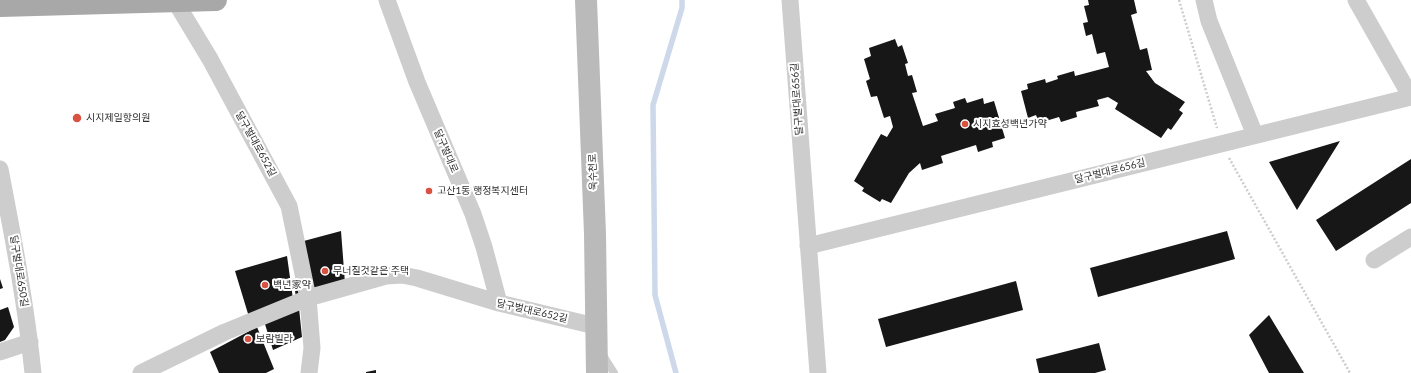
<!DOCTYPE html>
<meta charset="utf-8">
<style>
body{margin:0}
canvas{display:block;background:#fff}
</style>
<canvas width="1411" height="373"></canvas>
<script>
const c = document.querySelector('canvas').getContext('2d');
c.lineJoin = 'round';
function trace(path, color, width, dash) { c.strokeStyle = color; c.lineWidth = width; c.lineCap = dash ? 'butt' : 'round'; c.setLineDash(dash || []); c.stroke(path); }
function fillPath(path, color) { c.fillStyle = color; c.fill(path, 'evenodd'); }
function label(font, color, halo, rows, align = 'center') {
  c.font = font + ' Lato,"Noto Sans KR",sans-serif'; c.lineWidth = 4; c.setLineDash([]); c.textBaseline = 'middle'; c.strokeStyle = halo; c.fillStyle = color; for (const [text, x, y, turn = 0] of rows) {
    c.save(); c.translate(x, y); c.rotate((+turn || 0) * Math.PI / 180); c.textAlign = isNaN(turn) ? turn : align; if (halo) c.strokeText(text, 0, 0); c.fillText(text, 0, 0); c.restore();
  }
}
trace(new Path2D(`
 M676 373 655 295 653 105 682 8V0`), '#cdd9ea', 5.5);
fillPath(new Path2D(`
 M1088 0H1134L1137 13 1131 15 1140 50 1147 48 1152 70 1146 71 1155 83 1185 102 1179 110 1183 113 1171 130 1168 128 1161 138 1115 109 1118 103 1108 97 1097 100 1099 106 1076 112 1077 117 1061 122 1059 117 1039 123 1036 115 1028 118 1021 91 1028 89 1027 84 1045 79 1046 83 1058 79 1057 76 1074 71 1075 76 1109 67 1105 52 1097 54 1092 34 1086 36 1083 23 1088 22 1084 6 1089 5Z
 M895 39 898 47 902 45 908 63 905 64 908 76 912 75 917 92 912 93 923 126 938 121 935 114 955 108 953 102 965 98 967 103 983 98 984 104 994 101 1005 138 992 142 993 147 978 152 976 145 941 156 943 163 922 170 920 163 909 173 891 203 882 199 880 202 862 191 864 188 854 181 881 134 887 137 893 127 890 116 884 118 877 96 871 97 866 81 870 79 864 59 871 56 869 48Z
 M1340 141 1297 210 1269 162Z
 M1411 159V203L1336 251 1316 220Z
 M341 231 345 283 310 294 300 242Z
 M1227 231 1235 259 1098 297 1090 268Z
 M287 256 293 299 249 317 235 271Z
 M0 279 3 288 0 289Z
 M1016 281 1023 310 886 347 878 319Z
 M300 282 303 295 296 298 294 283Z
 M8 307 14 327 5 340 0 342V310Z
 M299 308 302 337 273 350 264 321Z
 M1269 315 1304 373H1269L1249 335Z
 M257 327 274 369 266 373H219L210 352Z
 M1099 343 1106 370 1095 373H1039L1036 359Z
 M376 370V373H366V372Z`), '#171717');
trace(new Path2D(`
 M1179 0 1217 128
 M1229 158 1350 373`), '#cdcdcd', 2.5, [2, 2]);
trace(new Path2D(`
 M602 354 614 373`), '#cdcdcd', 8);
trace(new Path2D(`
 M387 0 417 82 473 214 484 247 499 303
 M790 0 818 373
 M1204 0 1209 21 1255 135
 M175 1 210 59 289 206 308 298 312 348 309 373
 M0 169C13 237 26 304 33 373
 M808 246 1411 97 1356 0
 M1374 260 1411 237
 M0 352 30 342
 M141 373 225 332 308 298 386 276 402 275 417 278 499 303 595 326`), '#cdcdcd', 17);
trace(new Path2D(`
 M586 0 595 234 597 373`), '#bababa', 22);
trace(new Path2D(`
 M0 6 216 0`), '#a8a8a8', 22);
for (const [x, y, r, color] of [
 [77,118,5,"#d85141"],
 [965,124,4,"#d85141"],
 [429,191,4,"#d85141"],
 [325,271,4,"#d85141"],
 [265,285,4,"#d85141"],
 [248,339,4,"#d85141"]
]) { const dot = new Path2D(); dot.arc(x, y, r, 0, 2 * Math.PI); c.fillStyle = color; c.fill(dot); trace(dot, '#fff', 1.5); }
label('10px', '#303030', '#fff', [
 ["달구벌대로656길",797,99,-94],
 ["달구벌대로652길",256,144,61],
 ["달구벌대로",446,151,67],
 ["달구벌대로656길",1110,171,-14],
 ["욱수천로",593,172,-92],
 ["달구벌대로650길",19,271,81],
 ["달구벌대로652길",532,311,13]
]);
label('10px', '#303030', '#fff', [
 ["시지제일항의원",86,118],
 ["시지효성백년가약",973,124],
 ["고산1동 행정복지센터",437,191],
 ["무너질것같은 주택",333,271],
 ["백년家약",273,285],
 ["보람빌라",256,339]
], 'left');
</script>
